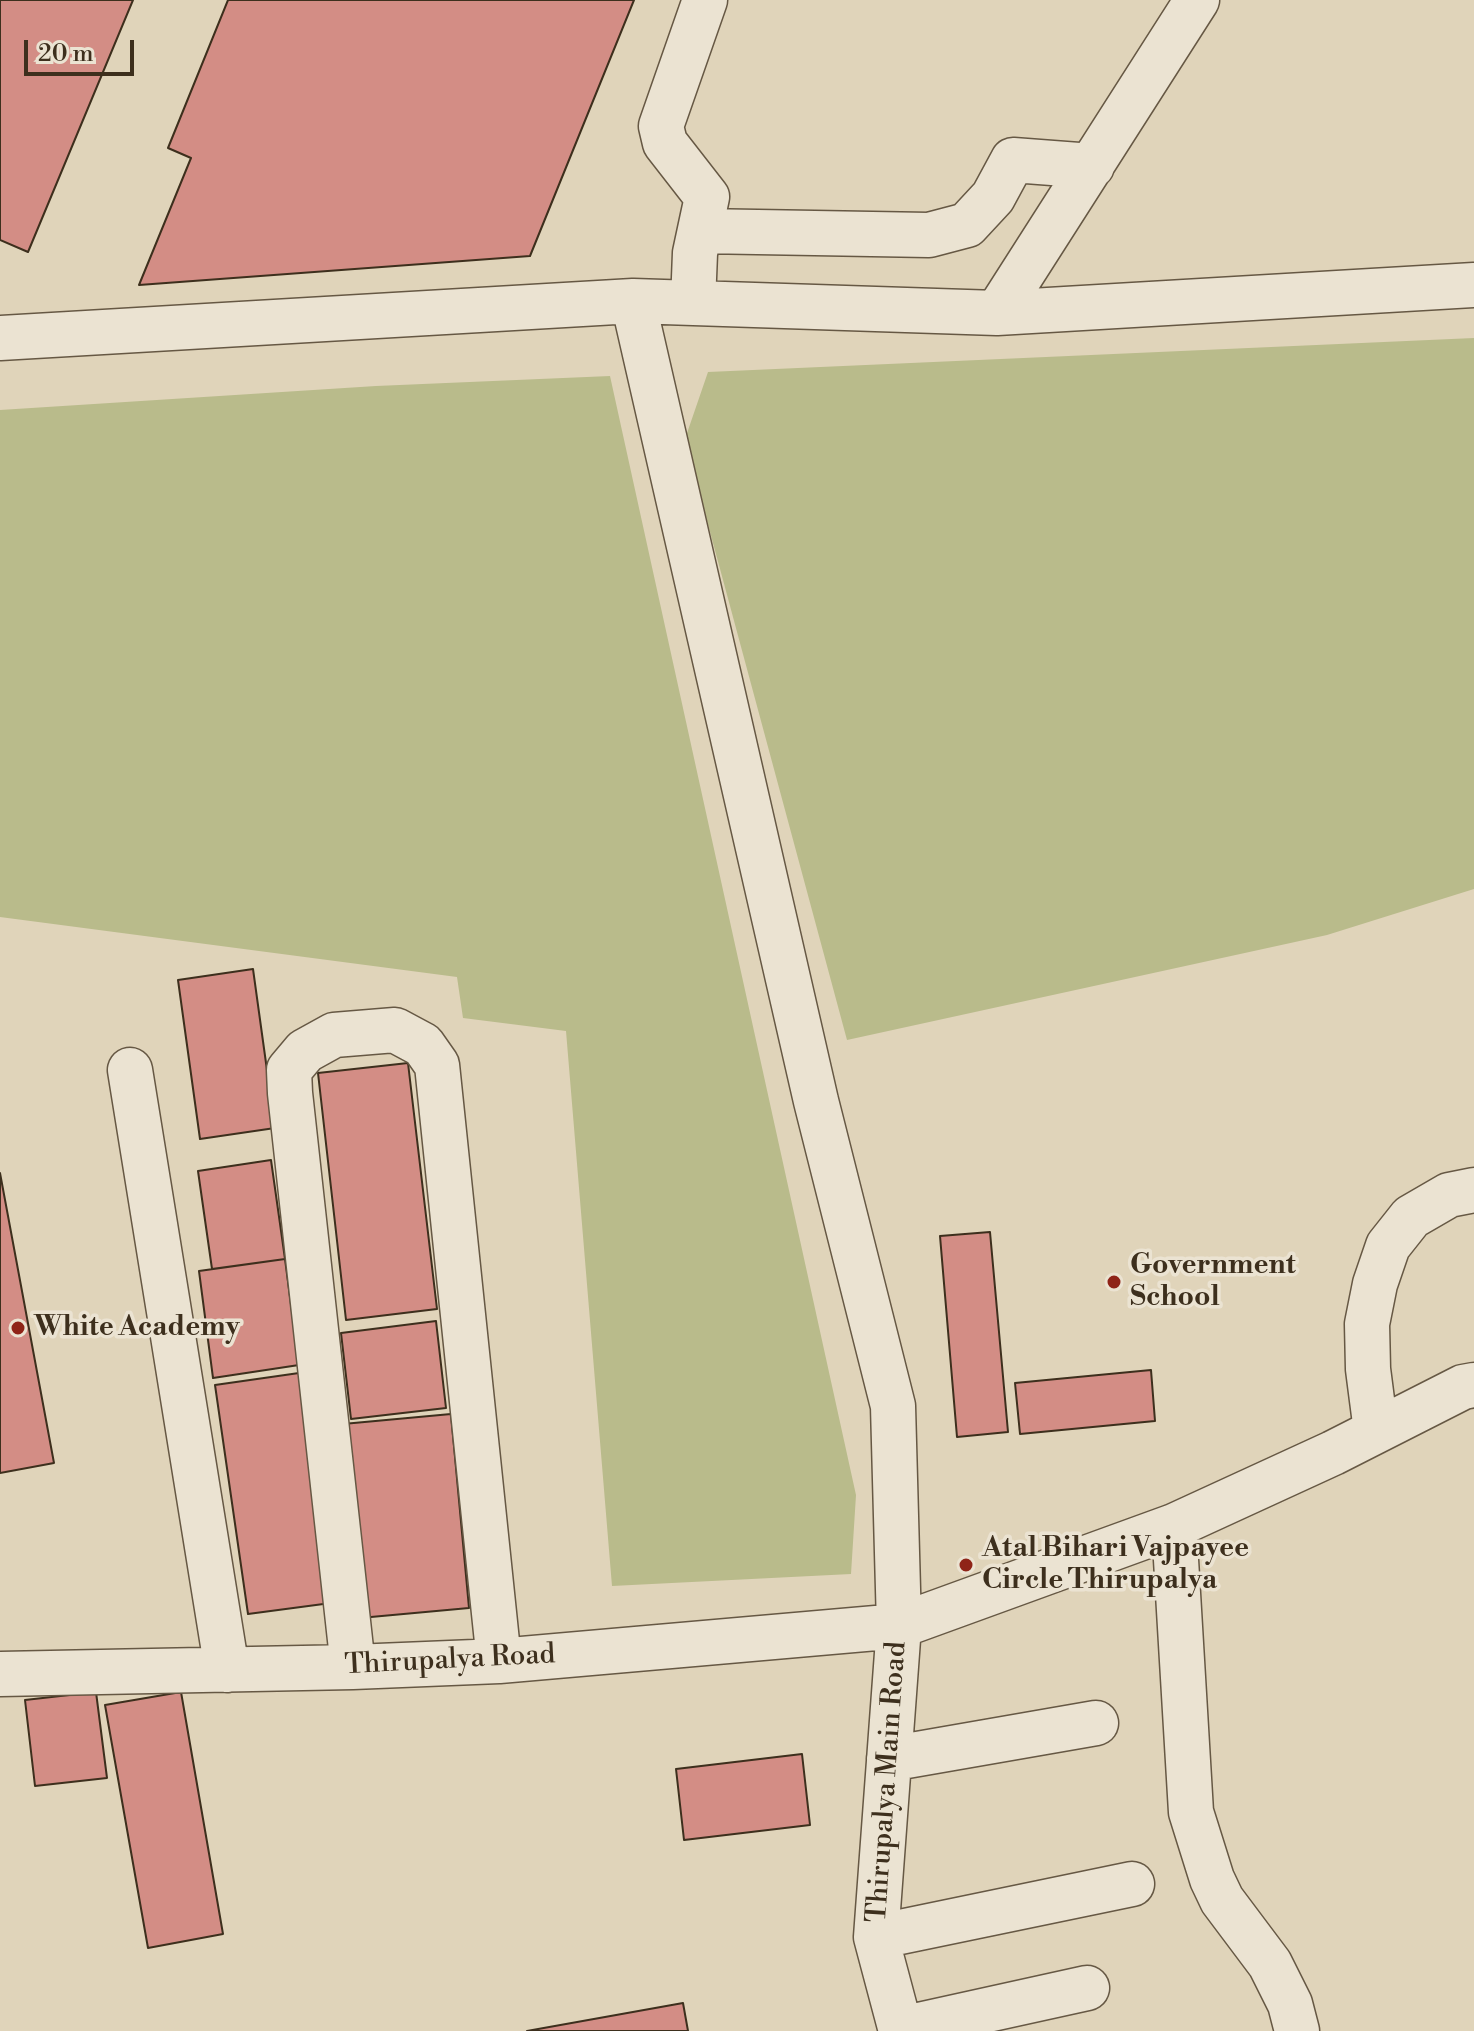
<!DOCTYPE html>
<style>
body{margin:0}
#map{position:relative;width:1474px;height:2031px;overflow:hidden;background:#e0d4ba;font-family:"Libre Bodoni",serif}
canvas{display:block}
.scale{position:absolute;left:24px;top:40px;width:110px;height:36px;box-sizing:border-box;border:4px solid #3d2f1d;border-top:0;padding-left:10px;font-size:24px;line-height:28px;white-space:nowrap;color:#3d2f1d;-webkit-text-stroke:6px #ebe3d2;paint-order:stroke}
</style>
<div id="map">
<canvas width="1474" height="2031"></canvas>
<div class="scale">20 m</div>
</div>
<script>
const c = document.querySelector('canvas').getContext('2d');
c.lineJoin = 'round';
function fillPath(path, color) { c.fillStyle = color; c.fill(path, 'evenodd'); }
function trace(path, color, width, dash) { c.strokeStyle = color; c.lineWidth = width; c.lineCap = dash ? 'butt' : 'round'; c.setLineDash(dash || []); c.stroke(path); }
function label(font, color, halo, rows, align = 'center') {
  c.font = font + ' "Libre Bodoni",serif'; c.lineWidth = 7; c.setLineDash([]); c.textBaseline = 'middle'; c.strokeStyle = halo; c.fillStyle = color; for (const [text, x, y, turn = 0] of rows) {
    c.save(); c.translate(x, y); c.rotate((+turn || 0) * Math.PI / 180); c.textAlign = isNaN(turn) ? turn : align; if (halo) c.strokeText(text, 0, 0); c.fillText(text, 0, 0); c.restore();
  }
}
fillPath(new Path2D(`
 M1474 338V889L1327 935 847 1040 685 439 708 372Z
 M610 376 856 1495 851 1574 612 1586 566 1031 463 1018 457 977 0 917V410L376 386Z`), '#b9bb8b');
const building = new Path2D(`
 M0 0H133L28 252 0 240Z
 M228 0H634L530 256 139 285 191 158 168 148Z
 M253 969 275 1128 200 1139 178 980Z
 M408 1063 437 1309 346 1320 318 1073Z
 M271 1160 285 1259 212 1269 198 1171Z
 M0 1173 54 1463 0 1473Z
 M990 1232 1008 1432 957 1437 940 1236Z
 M285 1259 299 1365 213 1378 199 1271Z
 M436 1321 446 1408 351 1419 341 1333Z
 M1151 1370 1155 1421 1020 1434 1015 1383Z
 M299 1373 331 1603 248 1614 215 1385Z
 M451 1414 469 1608 360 1618 343 1424Z
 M96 1692 107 1778 35 1786 25 1700Z
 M181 1692 223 1934 148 1948 105 1705Z
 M802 1754 810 1825 684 1840 676 1769Z
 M683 2003 688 2031H527Z`);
fillPath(building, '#d38d85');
trace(building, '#3d2f1d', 2);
const minor = new Path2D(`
 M700 231 929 235 967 225 993 197 1013 160 1092 166
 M633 301 816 1101 893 1406 899 1626 876 1937 901 2031
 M693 303 695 253 707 197 665 143 661 126 705 0
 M997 313 1197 0
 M0 338 633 301 997 313 1474 285
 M130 1070 227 1670
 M1376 1431 1368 1369 1367 1324 1375 1284 1388 1246 1411 1217 1449 1195 1474 1190
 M1174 1526 1191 1812 1212 1879 1222 1900 1270 1964 1290 2004 1297 2031
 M353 1667 290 1093 289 1070 305 1051 334 1035 395 1030 423 1045 437 1065 499 1661
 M0 1674 353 1667 499 1661 899 1626 1174 1526 1333 1453 1463 1387 1474 1385
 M889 1759 1096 1723
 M876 1937 1132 1884
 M901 2029 1087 1988`);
trace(minor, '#665844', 47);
trace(minor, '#ebe3d2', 44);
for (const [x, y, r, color] of [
 [1114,1282,8,"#8f2418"],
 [18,1328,8,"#8f2418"],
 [966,1565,8,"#8f2418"]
]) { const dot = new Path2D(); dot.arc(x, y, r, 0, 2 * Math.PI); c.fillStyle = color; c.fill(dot); trace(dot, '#ebe3d2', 3); }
label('bold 28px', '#3d2f1d', '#ebe3d2', [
 ["Government",1130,1266],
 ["School",1130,1298],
 ["White Academy",34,1328],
 ["Atal Bihari Vajpayee",982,1549],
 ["Circle Thirupalya",982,1581]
], 'left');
label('28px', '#3d2f1d', '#ebe3d2', [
 ["Thirupalya Road",450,1661,-3],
 ["Thirupalya Main Road",888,1782,-86]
]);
</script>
